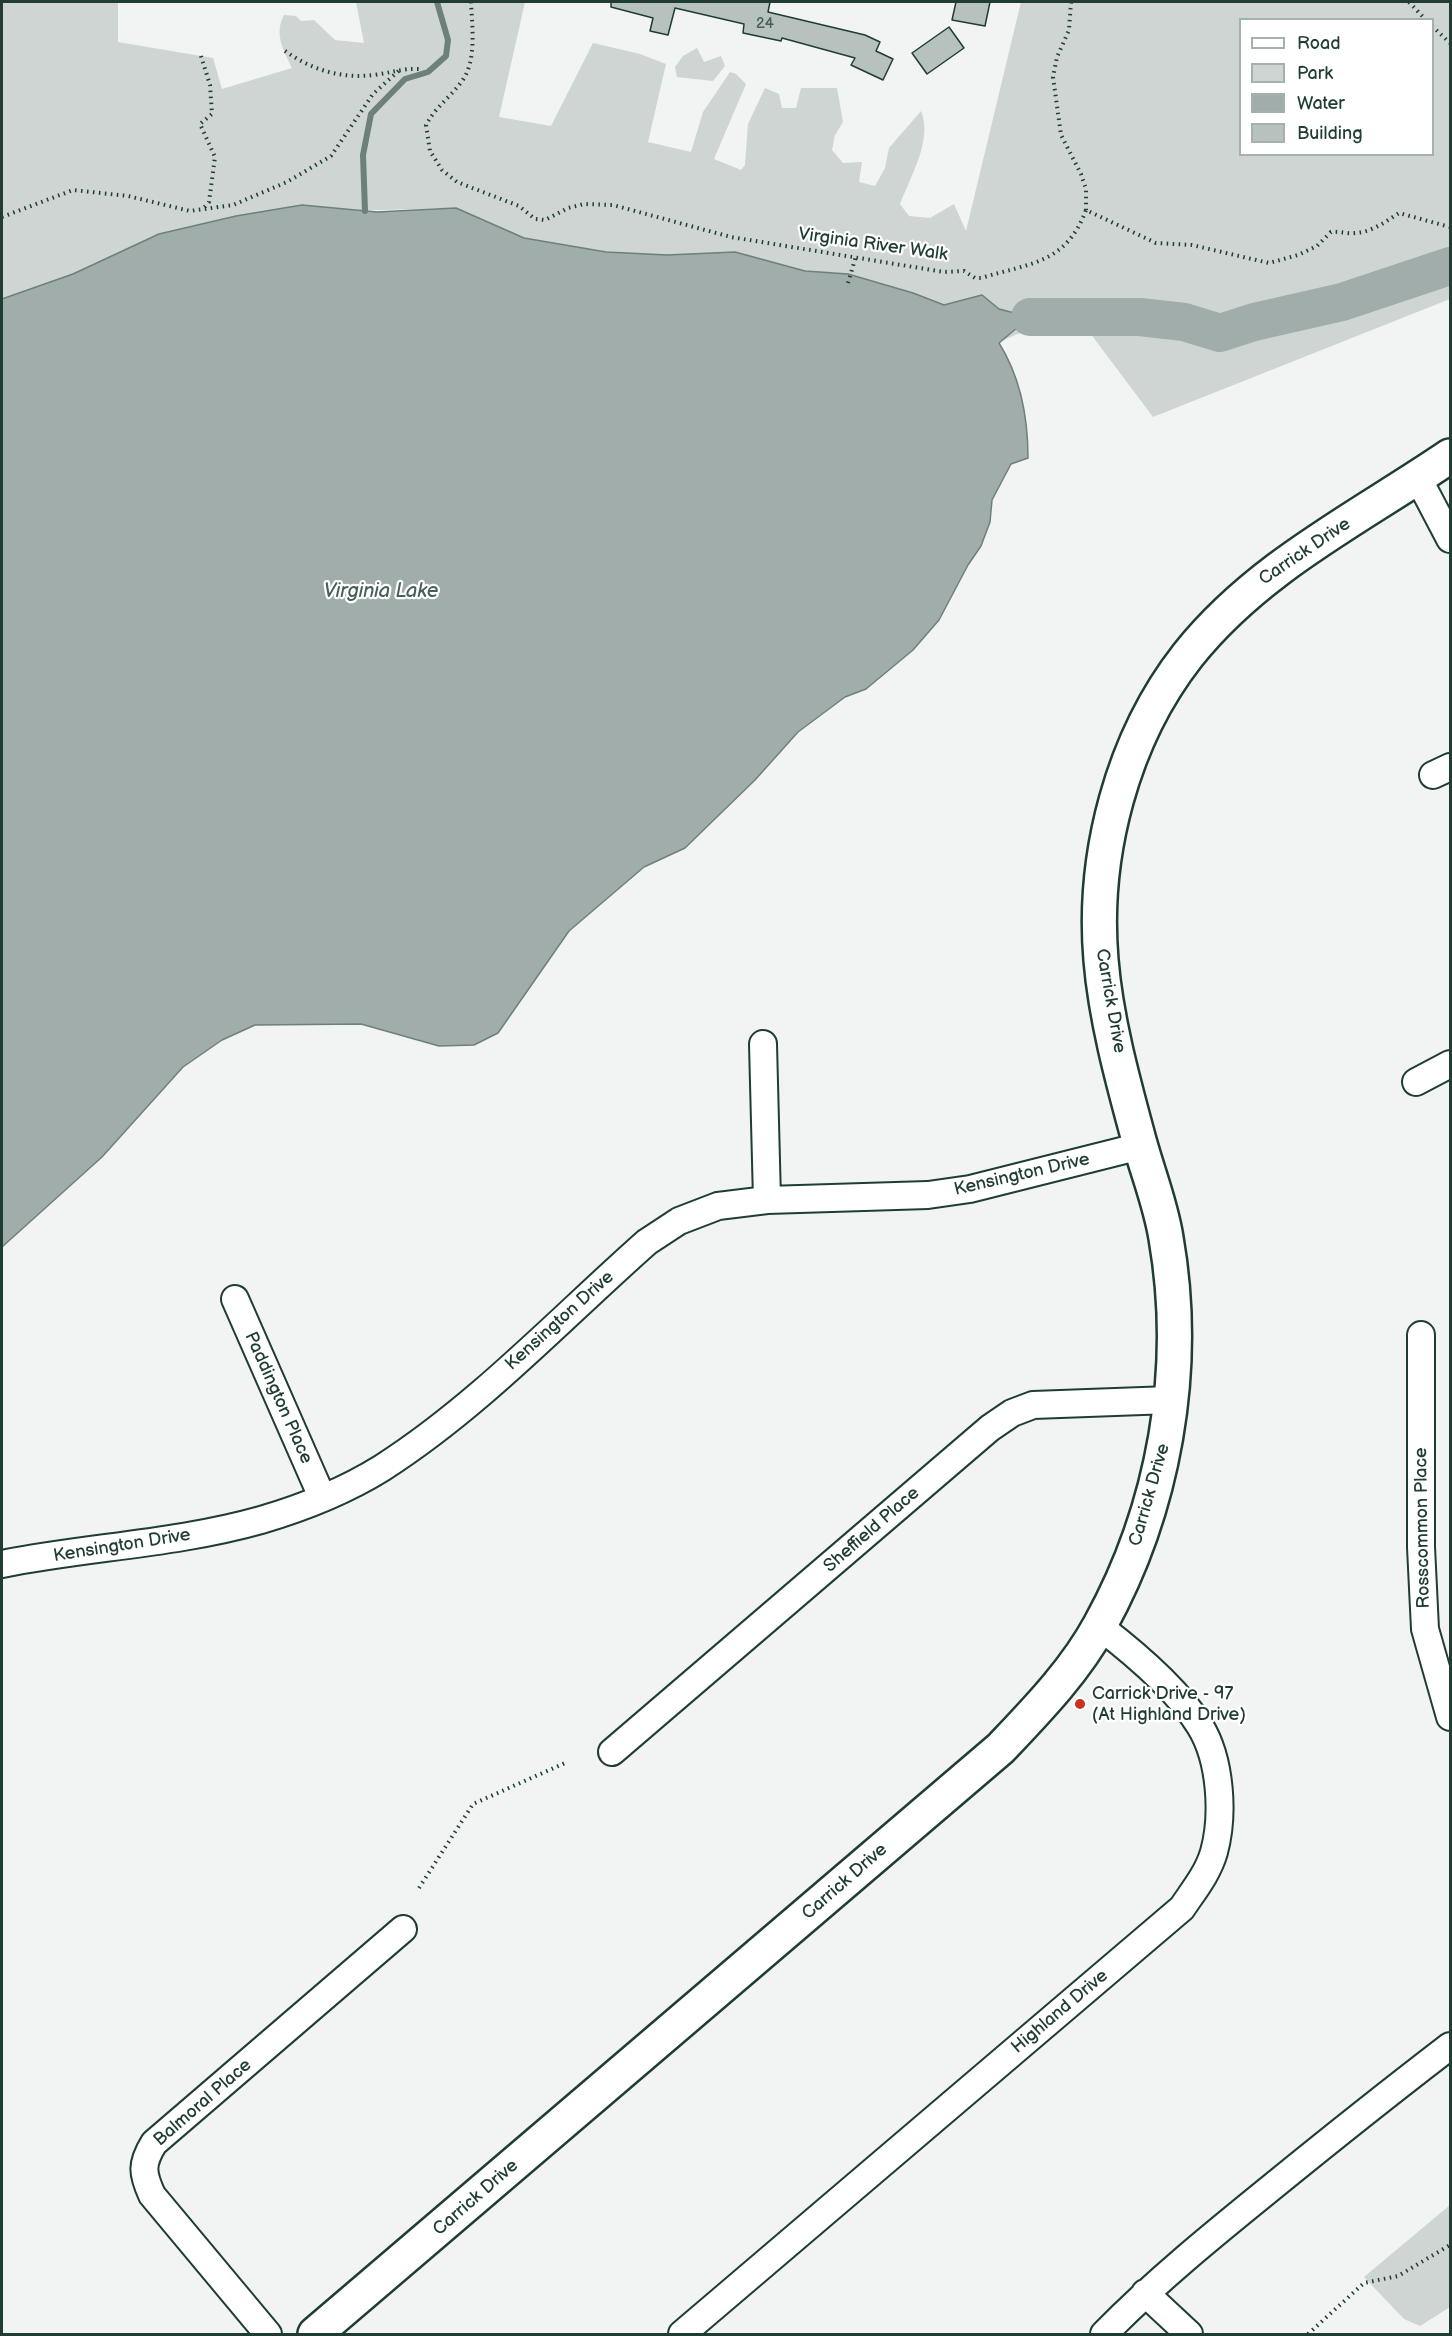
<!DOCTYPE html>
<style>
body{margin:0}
#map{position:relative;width:1452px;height:2336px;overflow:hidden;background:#f2f3f3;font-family:"Balsamiq Sans",sans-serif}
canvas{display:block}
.frame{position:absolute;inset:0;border:3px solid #1f3d34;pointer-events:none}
.legend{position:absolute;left:1239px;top:18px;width:195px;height:138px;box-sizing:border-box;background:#fff;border:2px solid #a5b1ae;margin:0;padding:8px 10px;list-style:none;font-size:18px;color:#1f3d34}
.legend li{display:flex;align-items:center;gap:12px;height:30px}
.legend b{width:30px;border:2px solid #a5b1ae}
</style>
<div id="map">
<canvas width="1452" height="2336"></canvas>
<div class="frame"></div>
<ul class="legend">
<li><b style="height:8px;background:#fff"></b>Road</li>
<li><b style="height:16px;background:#ced5d3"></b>Park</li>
<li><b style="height:16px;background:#a1adaa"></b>Water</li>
<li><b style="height:16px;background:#b7c1bd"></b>Building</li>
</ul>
</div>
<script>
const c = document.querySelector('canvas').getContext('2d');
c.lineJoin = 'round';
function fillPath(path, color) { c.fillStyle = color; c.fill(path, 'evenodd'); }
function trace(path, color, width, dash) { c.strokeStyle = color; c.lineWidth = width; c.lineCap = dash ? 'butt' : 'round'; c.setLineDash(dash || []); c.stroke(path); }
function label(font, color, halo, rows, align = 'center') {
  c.font = font + ' "Balsamiq Sans",sans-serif'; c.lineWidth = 4.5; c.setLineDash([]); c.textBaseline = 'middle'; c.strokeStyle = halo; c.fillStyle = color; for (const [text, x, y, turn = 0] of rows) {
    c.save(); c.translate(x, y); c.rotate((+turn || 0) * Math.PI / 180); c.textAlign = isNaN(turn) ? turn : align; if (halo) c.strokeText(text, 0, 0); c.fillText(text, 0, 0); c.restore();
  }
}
fillPath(new Path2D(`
 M2 2H118V42L213 58 222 89 292 68C283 49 274 34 284 15L296 16 301 21 314 20 335 40 364 43 356 2H525L499 117 551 126 593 43 640 54 666 64 648 142 691 152 703 112 730 72 736 74 746 84 714 159 741 170 745 165 748 124 765 88 779 94 782 108H796L801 88H837L843 122 835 135 832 150 843 163 862 162 859 182 875 186 885 168 889 148 921 111C933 140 910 177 900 204L909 216 930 218 954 204 966 231 1021 2H1450V299L1153 417 1090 333H1020L999 342 994 323 848 274 805 271 735 252 667 255 606 252 524 238 456 208 345 211 73 274 2 299ZM1240 20H1432V154H1240Z
 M697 48 704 62 721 56 725 66 713 81 677 77 675 67 683 56Z
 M1450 2205V2307L1420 2326 1404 2319 1364 2277Z`), '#ced5d3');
const water = new Path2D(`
 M302 205 377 212 456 208 524 238 606 252 667 255 735 252 805 271 848 274 913 293 944 305 982 295 999 309 1030 317 999 343C1021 378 1028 417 1028 458L1011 464 992 500 990 522 981 546 968 565 939 620 913 650 866 689 845 697 798 732 755 780 685 848 644 867 569 931 498 1033 474 1045 439 1046 361 1024 255 1025 222 1040 183 1067 102 1157 2 1247V299L73 274 159 234 236 216Z`);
fillPath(water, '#a1adaa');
trace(water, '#6d807b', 1.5);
trace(new Path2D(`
 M365 211 363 155 371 114 405 79 428 72 446 56 448 40 437 2`), '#6d807b', 6);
trace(new Path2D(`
 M1030 317H1140L1184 322 1220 333 1254 322 1342 302 1450 266`), '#a1adaa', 38);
const building = new Path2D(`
 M611 2H770L768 12 865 35 880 42 876 51 893 59 883 80 851 65 855 58 782 38 781 41 743 33 744 24 675 8 668 35 650 31 653 18 611 7Z
 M956 2H990L985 26 952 20Z
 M949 27 964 48 927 74 912 53Z`);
fillPath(building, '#b7c1bd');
trace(building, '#1f3d34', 1.5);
const street = new Path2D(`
 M1418 478 1450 539
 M1433 775 1450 767
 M763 1044 767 1200
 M1416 1082 1450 1064
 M235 1299 322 1497
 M1421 1335V1547L1425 1629 1450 1717
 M2 1564C87 1547 176 1544 261 1520 302 1508 345 1491 382 1468 479 1406 561 1318 647 1242L679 1221 718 1206 767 1200 928 1195 970 1189 1141 1146
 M612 1752 990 1428 1012 1413 1033 1405 1170 1400
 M1145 2293 1189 2334
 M268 2334 152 2195C142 2173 141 2164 154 2143L403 1929
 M682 2334 1182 1908C1194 1890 1208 1873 1214 1852 1224 1815 1221 1760 1200 1726 1178 1690 1133 1652 1099 1626
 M1104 2334C1156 2281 1214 2234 1272 2187 1331 2139 1390 2092 1450 2046`);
const secondary = new Path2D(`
 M315 2334 1001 1748C1037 1710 1075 1671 1100 1625 1164 1509 1189 1370 1166 1238 1161 1206 1149 1176 1140 1144 1124 1085 1106 1021 1101 960 1092 855 1122 739 1188 655 1258 567 1359 518 1450 456`);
trace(street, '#1f3d34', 30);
trace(secondary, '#1f3d34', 38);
trace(new Path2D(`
 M471 2C472 25 477 61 462 81 450 98 437 105 426 125L430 151 442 170 457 182 519 206 535 219 545 220 568 208 584 204 613 205 731 237 944 272 964 271 975 278H981C1030 263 1066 264 1086 210L1156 243 1192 245 1269 263 1298 255 1317 246 1331 232C1339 231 1347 234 1355 233 1372 232 1385 222 1399 213L1450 227
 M1071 2 1069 30 1057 57 1053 77 1061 135 1081 174 1086 189V210
 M1409 2 1426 20
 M1432 26 1450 43
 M285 51C312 70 342 79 374 75 390 73 403 68 420 69
 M201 56 210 85 212 114 200 124 215 157 209 202 202 210
 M2 217 73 190 128 196 190 211 233 205 287 182 331 156 373 94 402 68
 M848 283 856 256
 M419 1888 473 1804 565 1763
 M1308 2334 1364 2283 1398 2276 1450 2245`), '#1f3d34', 4, [1.5, 4.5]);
trace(street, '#fff', 26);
trace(secondary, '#fff', 33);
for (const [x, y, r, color] of [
 [1080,1704,6,"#c8321e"]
]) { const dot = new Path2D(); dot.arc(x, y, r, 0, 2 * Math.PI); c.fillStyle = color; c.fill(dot); trace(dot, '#fff', 2); }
label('15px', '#455e56', null, [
 ["24",765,24]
]);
label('18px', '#1f3d34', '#fff', [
 ["Virginia River Walk",873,245,8],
 ["Carrick Drive",1305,552,-34],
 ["Carrick Drive",1110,1001,80],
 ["Kensington Drive",1022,1175,-13],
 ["Kensington Drive",560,1321,-42],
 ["Paddington Place",278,1398,66],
 ["Carrick Drive",1150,1495,-74],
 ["Rosscommon Place",1423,1528,-91],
 ["Sheffield Place",872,1530,-41],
 ["Kensington Drive",122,1546,-9],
 ["Carrick Drive",845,1882,-41],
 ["Highland Drive",1060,2012,-40],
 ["Balmoral Place",203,2103,-41],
 ["Carrick Drive",476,2198,-41]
]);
label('18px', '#1f3d34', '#fff', [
 ["Carrick Drive - 97",1092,1694],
 ["(At Highland Drive)",1092,1715]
], 'left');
label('italic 20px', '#465f57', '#fff', [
 ["Virginia Lake",381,592]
]);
</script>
